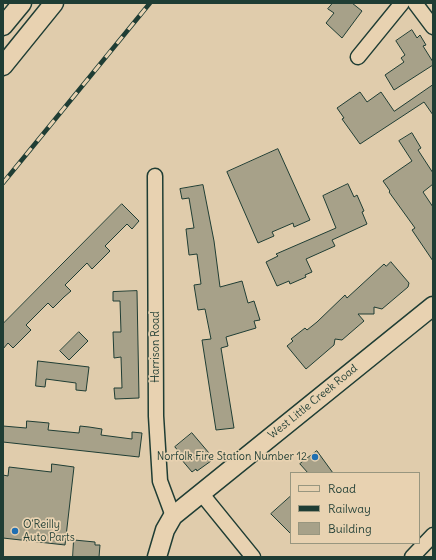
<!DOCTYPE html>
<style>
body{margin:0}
#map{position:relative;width:436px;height:560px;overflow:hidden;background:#e0ccac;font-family:Delius,sans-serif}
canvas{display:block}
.frame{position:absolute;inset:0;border:4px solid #1f3d34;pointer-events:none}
.legend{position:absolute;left:290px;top:472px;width:130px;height:72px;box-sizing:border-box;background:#e8d2b1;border:1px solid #98967f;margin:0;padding:5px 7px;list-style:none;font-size:12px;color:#1f3d34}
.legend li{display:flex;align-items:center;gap:8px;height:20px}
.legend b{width:20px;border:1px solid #98967f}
</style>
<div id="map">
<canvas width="436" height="560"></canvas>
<div class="frame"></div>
<ul class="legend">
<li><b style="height:5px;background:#e8d2b1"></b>Road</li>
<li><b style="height:5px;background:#1f3d34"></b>Railway</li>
<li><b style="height:11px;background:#a7a189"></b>Building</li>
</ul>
</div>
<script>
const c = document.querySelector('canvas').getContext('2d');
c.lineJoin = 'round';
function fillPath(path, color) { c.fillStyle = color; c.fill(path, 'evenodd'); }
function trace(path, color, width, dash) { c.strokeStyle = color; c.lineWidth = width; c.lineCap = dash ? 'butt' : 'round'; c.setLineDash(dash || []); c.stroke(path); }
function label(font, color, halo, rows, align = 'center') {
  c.font = font + ' Delius,sans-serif'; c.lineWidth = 3.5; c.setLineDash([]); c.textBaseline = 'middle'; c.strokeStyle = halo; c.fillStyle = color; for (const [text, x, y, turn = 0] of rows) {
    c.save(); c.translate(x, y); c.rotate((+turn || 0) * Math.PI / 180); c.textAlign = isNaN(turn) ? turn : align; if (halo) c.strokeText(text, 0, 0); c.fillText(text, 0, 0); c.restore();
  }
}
const building = new Path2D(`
 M333 3H352L362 11 342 38 326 23 334 13 328 9Z
 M412 30 417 38 420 35 426 45 423 46 433 62V65L394 90 385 75 404 62 401 58 405 55 396 41Z
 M433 85V115L424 102 360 144 342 119 344 118 337 108 360 92 367 102 381 92 394 111Z
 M412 133 421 148 418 150 433 173V184L423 192 433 207V261L412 230 415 228 389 192 390 191 383 181 412 161 399 141Z
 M278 149 310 220 294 227 293 223 272 232 274 236 258 243 227 172Z
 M348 184 354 197 357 195 364 211 362 212 367 224 332 240 335 246 306 259 312 272 305 275 306 277 290 284 289 281 277 286 266 262 278 256 276 254 336 228 323 196Z
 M203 185 214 241 220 287 242 281 248 303 254 301 260 320 254 321 256 328 226 337 228 346 221 348 234 428 216 430 202 340 211 339 205 309 198 310 194 285 201 284 197 254 189 255 186 229 194 228 189 198 182 199 180 189Z
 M122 204 139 221 132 229 127 224 105 246 110 251 92 269 87 263 65 285 71 291 64 297 53 308 48 303 26 325 31 330 13 348 8 343 3 349V324Z
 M391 262 409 283 408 287 382 309 374 307V314H358L364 321 342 340 335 339 334 345 306 369 287 346 293 341 291 339 305 328 307 330 317 322 345 295 347 298 384 264 386 266Z
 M137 291 139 398 115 399 114 388H122L121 357 114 358 113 332H121L120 301H113V292Z
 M79 332 88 341 69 360 60 351Z
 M38 361 89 367 86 391 76 390V383L46 379 45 387 36 386Z
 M27 421 49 423 48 430 79 433 80 426 89 427 102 429 101 435 132 439V432L142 433 139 457 3 442V426L26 428Z
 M192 433 209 453 206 456 211 461 197 471 196 469 192 472 181 459 183 457 175 447Z
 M317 451 333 473H308L300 464Z
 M52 464 74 467 65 545 3 538V475L8 476 9 467 51 472Z
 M291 496V534L271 514Z
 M74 540 95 542V545H100L99 557H73Z`);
fillPath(building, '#a7a189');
trace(building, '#1f3d34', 1);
const minor = new Path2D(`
 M415 3 433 27
 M358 57 402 3
 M155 176 156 416 160 481 173 516
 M201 493 253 557
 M412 557 433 535`);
const major = new Path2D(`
 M3 26 22 3
 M3 66 54 3
 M157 557 165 530 173 516 433 306`);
trace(minor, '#1f3d34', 17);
trace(major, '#1f3d34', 21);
trace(minor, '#e8d2b1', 14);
trace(major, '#e8d2b1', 18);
const rail = new Path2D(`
 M3 183 150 3`);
trace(rail, '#1f3d34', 4.5);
trace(rail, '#e8d2b1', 3, [9]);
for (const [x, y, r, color] of [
 [315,457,4,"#1f6fb2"],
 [15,531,4,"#1f6fb2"]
]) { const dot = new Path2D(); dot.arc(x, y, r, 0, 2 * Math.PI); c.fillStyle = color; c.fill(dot); trace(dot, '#e8d2b1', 1.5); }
label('11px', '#1f3d34', '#e8d2b1', [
 ["Harrison Road",156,347,-90],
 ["West Little Creek Road",313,402,-39]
]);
label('11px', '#1f3d34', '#e8d2b1', [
 ["Norfolk Fire Station Number 12",307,457],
 ["O'Reilly",23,525,"left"],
 ["Auto Parts",23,538,"left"]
], 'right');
</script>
